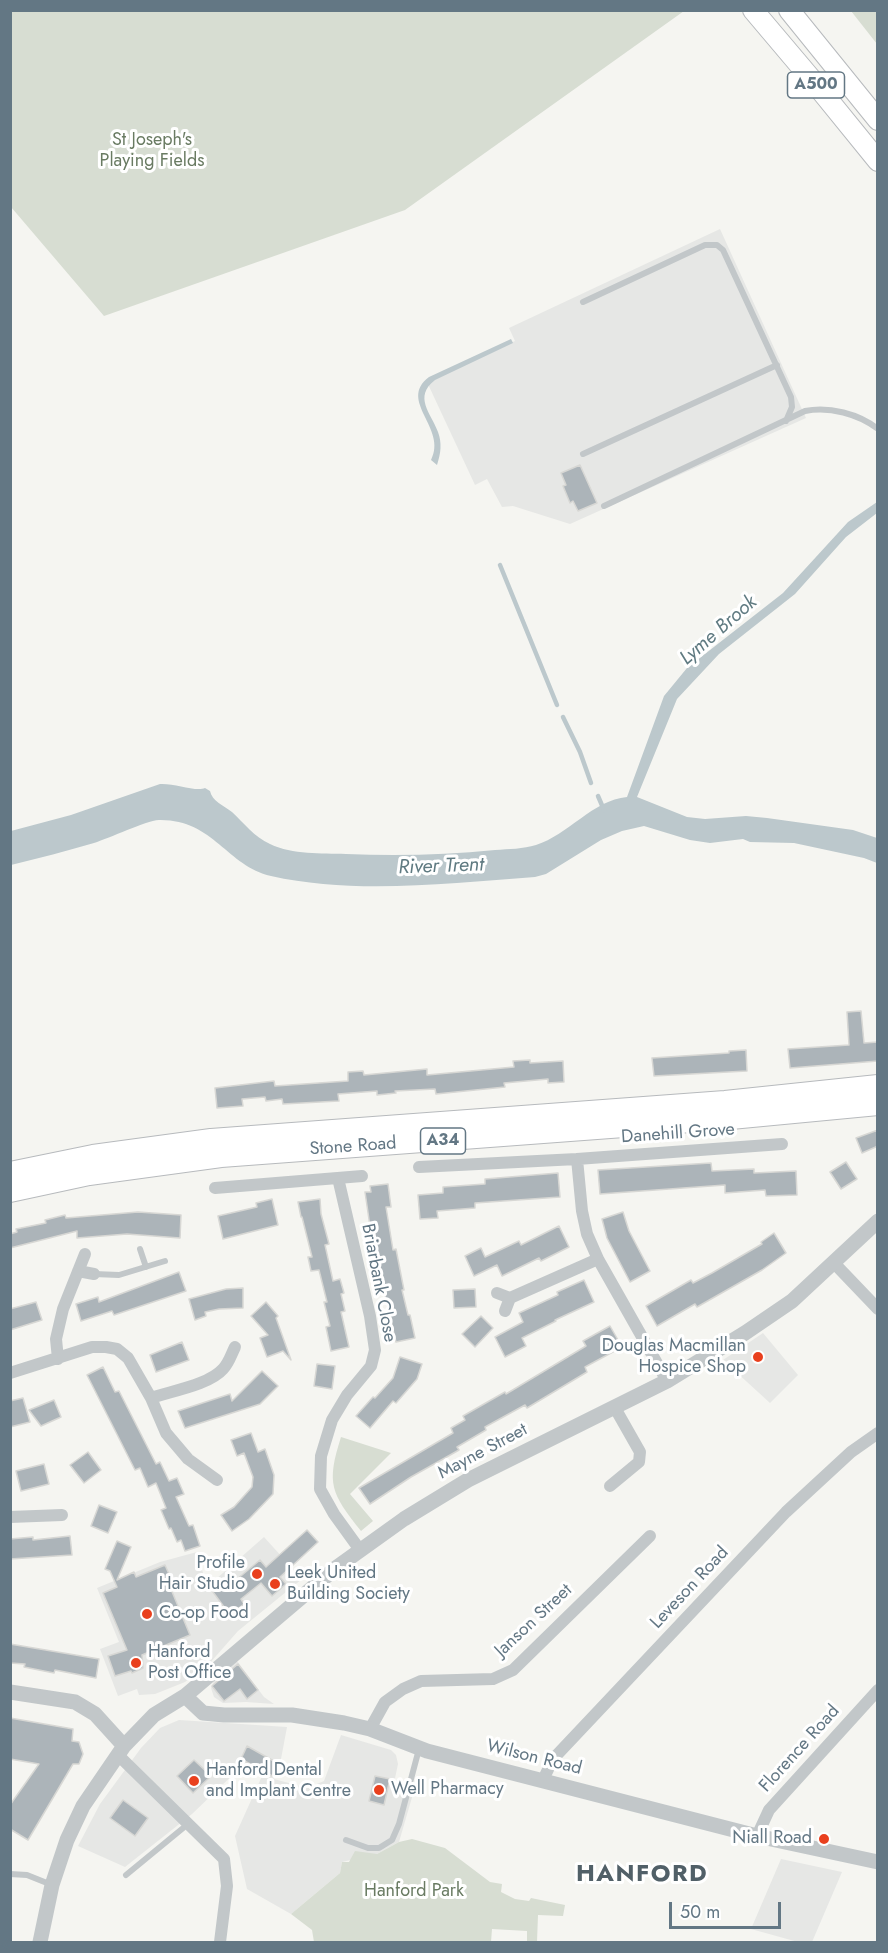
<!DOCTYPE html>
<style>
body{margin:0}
#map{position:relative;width:888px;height:1953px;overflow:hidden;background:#f5f5f1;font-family:Jost,sans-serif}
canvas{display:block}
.frame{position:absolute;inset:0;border:12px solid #637784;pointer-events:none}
.scale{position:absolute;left:669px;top:1902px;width:112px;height:27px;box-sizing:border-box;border:3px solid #637784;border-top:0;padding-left:8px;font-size:18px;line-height:21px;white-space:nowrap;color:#637784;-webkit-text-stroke:4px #fff;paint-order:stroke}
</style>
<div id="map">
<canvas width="888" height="1953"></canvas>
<div class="frame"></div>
<div class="scale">50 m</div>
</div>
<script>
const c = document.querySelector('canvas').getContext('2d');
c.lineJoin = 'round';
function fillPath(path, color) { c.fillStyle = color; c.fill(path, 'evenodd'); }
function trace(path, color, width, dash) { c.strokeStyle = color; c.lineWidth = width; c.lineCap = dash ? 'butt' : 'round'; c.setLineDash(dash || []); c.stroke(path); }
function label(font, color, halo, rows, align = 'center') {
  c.font = font + ' Jost,sans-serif'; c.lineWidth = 6; c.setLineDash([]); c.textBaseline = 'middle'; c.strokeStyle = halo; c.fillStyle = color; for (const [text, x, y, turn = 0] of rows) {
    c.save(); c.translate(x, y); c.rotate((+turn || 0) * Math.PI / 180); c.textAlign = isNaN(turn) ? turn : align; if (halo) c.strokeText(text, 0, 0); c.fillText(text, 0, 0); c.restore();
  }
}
fillPath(new Path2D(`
 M720 229 806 418 570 524 513 506 502 507 487 479 475 485 427 382 515 341 509 328Z
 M763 1333 798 1375 770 1403 723 1360Z
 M264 1537 302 1579 238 1631 209 1664 185 1682 155 1694 139 1695 137 1689 118 1696 100 1649 119 1642 97 1588 160 1562 197 1552 207 1587Z
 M237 1661 264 1697 274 1704 246 1702 223 1703 214 1697 211 1688 214 1680Z
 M179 1720 287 1727 281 1759 274 1779 307 1788 324 1781 341 1735 391 1750 396 1755 398 1764 394 1783 415 1787 399 1842 377 1854 342 1862 340 1873 291 1914 247 1889 235 1836 262 1776 242 1766 192 1814 125 1867 78 1846 100 1804 141 1748 160 1728Z
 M781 1859 842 1872 812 1942H798L751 1929Z`), '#e6e7e5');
fillPath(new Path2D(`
 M10 11 11 10 684 11 405 210 104 316 11 207Z
 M851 11H877V44Z
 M341 1437 391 1453 350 1494 373 1521 361 1531C331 1493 326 1484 341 1437Z
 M412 1839 445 1848 490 1882 502 1884 501 1892 515 1899 529 1901 531 1898 565 1905 563 1916 538 1915 537 1942H527V1931L492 1929 491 1942H314L312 1930 291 1914 340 1873 342 1862H349L355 1851 377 1854 399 1842Z`), '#d7ddd2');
fillPath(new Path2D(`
 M511 339 513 343 435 380C413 397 431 413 438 432 442 443 441 453 437 465L431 460C448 428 397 401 429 377Z
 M877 502V513L846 537 795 594 719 654 677 699 637 797 687 817 705 819 746 816 767 818 853 830 877 838V863L864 858 794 843 750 842 743 839 710 843 690 840 644 826 622 831 601 840 546 874 535 877C450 883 355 895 271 876 227 866 213 819 159 820 145 821 110 838 94 843 67 851 39 858 11 865V831L71 815 160 784C174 783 196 792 205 788L210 791C212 801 224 806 232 812 244 823 254 837 270 844 293 855 321 853 346 854 396 856 446 855 495 850 509 849 523 849 536 845 568 835 593 800 627 797L664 696 687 668 783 593 848 522Z`), '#bcc8cc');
trace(new Path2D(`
 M500 565 557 705
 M563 717 580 752 591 783
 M598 796 604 810`), '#bcc8cc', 4.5);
const building = new Path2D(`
 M580 465 597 503 578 511 573 501 570 503 563 486 566 485 561 473Z
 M861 1011 864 1043 878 1042V1061L790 1068 788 1049 849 1045 847 1012Z
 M746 1050 747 1071 654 1076 652 1058 729 1053V1051Z
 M530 1060V1063L563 1061 564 1082 548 1083V1079L504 1083 505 1087 436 1094 435 1089 395 1091 396 1093 377 1095V1091L338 1094 339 1101 283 1104 282 1099 266 1101 265 1097 242 1099 243 1106 217 1108 215 1088 274 1081 275 1086 348 1081V1072L363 1071 364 1075 427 1069V1075L514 1067 513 1061Z
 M878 1130V1146L862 1153 856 1138Z
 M846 1162 857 1179 841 1189 830 1172Z
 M711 1163 712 1171 754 1169V1173L796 1171 797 1195 766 1196 765 1190 725 1193V1185L600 1194 598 1170Z
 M558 1173 560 1197 475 1203V1208L437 1211 438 1218 420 1219 418 1195 443 1193V1187L485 1184V1179Z
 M388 1184 391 1207H386L393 1250 396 1249 402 1280 404 1290H402L408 1315H410L415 1338 396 1342 373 1247 365 1192H371L370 1186Z
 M272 1199 278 1225 223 1239 218 1216 257 1207 256 1203Z
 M320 1199 321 1214 329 1244 325 1245 333 1281 340 1279 344 1293 341 1294 345 1311 341 1312 349 1347 331 1351 326 1327 330 1326 324 1302H327L319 1270 311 1271 308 1257H312L302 1217H301L298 1202Z
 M138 1212 181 1215 180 1238 127 1234 77 1238V1231L10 1248V1234L17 1232 16 1229 46 1223 45 1220 65 1215 66 1218Z
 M623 1212 629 1231 650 1271 630 1282 607 1238 602 1219Z
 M559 1226 569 1247 541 1261 539 1258 502 1276 497 1265 474 1276 465 1256 481 1248 485 1257 519 1241 521 1245Z
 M774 1233 786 1253 762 1270 697 1307 695 1304 657 1326 646 1306 691 1280 693 1283 712 1273 762 1244 761 1242Z
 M179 1272 186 1291 114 1315 112 1311 81 1321 76 1304 98 1297 99 1302Z
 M584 1280 594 1302 555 1320 556 1321 522 1338 526 1346 505 1357 495 1337 523 1322 519 1313 558 1295 557 1292Z
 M243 1288V1308L219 1309 205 1312 206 1316 195 1320 189 1299 226 1289Z
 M475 1289 476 1307 454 1308 453 1290Z
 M36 1302 42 1320 10 1330V1309Z
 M266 1302 278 1316 276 1318 291 1360 283 1351 267 1357 260 1338 268 1335 251 1316Z
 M481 1316 493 1328 475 1347 462 1334Z
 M610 1326 622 1347 585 1367 587 1372 527 1408 525 1405 485 1427 486 1430 457 1447 459 1450 411 1477 370 1504 359 1488 453 1433 451 1428 465 1420 463 1416 505 1392 506 1394 586 1346 583 1341Z
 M182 1342 189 1360 156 1372 150 1355Z
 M400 1357 422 1364 417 1379 396 1403 393 1401 370 1428 356 1416 373 1397 375 1398 393 1378Z
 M317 1364 335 1366 332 1389 314 1386Z
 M103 1367 115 1392 119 1391 156 1464 160 1462 169 1481 177 1478 184 1494 176 1497 189 1526 193 1525 200 1546 185 1551 181 1540 177 1542 171 1528 169 1529 161 1510 166 1508 156 1483 148 1487 140 1468 135 1470 87 1375Z
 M262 1371 278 1386 260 1404 185 1428 178 1411 230 1394 232 1401Z
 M23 1398 30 1422 10 1427V1401Z
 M54 1400 61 1417 41 1426 29 1410Z
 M251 1433 258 1452 265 1449 274 1475 273 1494 249 1519 232 1531 221 1515 234 1507 252 1487 253 1477 244 1453 237 1456 231 1440Z
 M88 1452 101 1470 84 1483 70 1465Z
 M44 1464 49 1484 21 1491 16 1471Z
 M99 1505 117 1512 108 1533 91 1526Z
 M307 1530 318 1542 280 1577 286 1584 272 1596 261 1583 241 1599 244 1604 230 1615 213 1592 228 1581 230 1585 260 1560 266 1567Z
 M70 1536 72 1555 10 1559V1539L33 1537V1540Z
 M117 1541 131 1547 117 1580 134 1572 136 1577 165 1565 172 1581 168 1582 190 1635 142 1655 143 1668 132 1673 131 1671 115 1676 108 1656 127 1650 103 1593 117 1587 110 1571 105 1569Z
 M10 1644 99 1659 96 1678 55 1670 54 1673 24 1667 25 1664 10 1663Z
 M238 1664 258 1690 247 1699 240 1689 224 1701 212 1686Z
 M10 1718 73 1729 72 1741 79 1742 83 1754 79 1764H73L28 1840 10 1829V1805L39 1764 10 1759Z
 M247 1746 279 1764 272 1776 241 1759Z
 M194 1760 211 1776 193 1793 177 1776Z
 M375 1776 390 1779 384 1805 369 1801Z
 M123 1800 148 1818 135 1836 110 1818Z`);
fillPath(building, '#acb4b9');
trace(building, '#d7d7d4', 1.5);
const trunk = new Path2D(`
 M753 10 813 81 878 161
 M789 10 878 120
 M10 1172 93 1155 211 1139 725 1101 878 1085
 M10 1192 89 1175 221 1157 731 1119 878 1105`);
trace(trunk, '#b7babd', 22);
trace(new Path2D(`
 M583 302 705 245H717L723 250 791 397 792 407 786 421
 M583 454 777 365
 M604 506 805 411C829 406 859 414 878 429
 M140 1249 146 1267
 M94 1274 119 1275 165 1261
 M346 1840 368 1848H379L392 1840 399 1824 419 1749
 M10 1874 27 1875 52 1885
 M126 1875 188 1824`), '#c2c7c9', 6);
trace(new Path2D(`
 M577 1159 582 1211 587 1234 598 1259 667 1381
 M419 1167 577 1159 782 1144
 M338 1178 370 1316 375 1350 371 1366 347 1395 332 1420 321 1456 320 1489 334 1514 360 1550
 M215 1188 362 1176
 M834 1263 878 1309
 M78 1271 94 1274
 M497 1293 510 1298 598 1259
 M505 1311 510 1298
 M58 1359 56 1339 63 1309 85 1254
 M10 1373 92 1347H106L117 1349 128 1358 151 1398 166 1433 188 1459 217 1480
 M151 1398C171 1391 209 1385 223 1369 229 1363 231 1355 235 1347
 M610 1486 639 1462 640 1452 615 1408
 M10 1517 62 1515
 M370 1729 385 1702 403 1689 421 1681 493 1679 513 1670 650 1536
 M118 1755 224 1859 227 1886 220 1942
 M543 1780 553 1759 786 1512 851 1452 878 1433
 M757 1836 769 1810 878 1690`), '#c2c7c9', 12);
trace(new Path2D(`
 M10 1692 75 1702 95 1714 124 1746
 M185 1696 203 1713 224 1715H292L344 1723 370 1729 427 1751 757 1836 878 1862
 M40 1942 52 1885 67 1840 83 1806 124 1746 154 1715 185 1696 337 1567 404 1519 468 1480 667 1381 745 1333 792 1301 878 1221`), '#c2c7c9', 15);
trace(trunk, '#fff', 20);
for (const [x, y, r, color] of [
 [758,1357,6,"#e9401e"],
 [257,1574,6,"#e9401e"],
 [275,1584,6,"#e9401e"],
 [147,1614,6,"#e9401e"],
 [136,1663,6,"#e9401e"],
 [194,1781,6,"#e9401e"],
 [379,1790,6,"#e9401e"],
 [824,1839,6,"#e9401e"]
]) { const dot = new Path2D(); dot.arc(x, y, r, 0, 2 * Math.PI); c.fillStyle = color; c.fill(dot); trace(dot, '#fff', 2); }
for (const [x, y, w] of [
 [816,85,57],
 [443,1141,45]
]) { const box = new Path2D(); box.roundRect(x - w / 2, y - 13, w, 26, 4.5); c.fillStyle = '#fff'; c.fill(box); trace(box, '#637784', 1.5); }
label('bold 16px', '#637784', null, [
 ["A500",816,85],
 ["A34",443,1141]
]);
label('18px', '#697b62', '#fff', [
 ["St Joseph's",152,141],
 ["Playing Fields",152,162],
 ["Hanford Park",414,1892]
]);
label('18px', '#637784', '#fff', [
 ["Danehill Grove",678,1134,-4],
 ["Stone Road",353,1147,-4],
 ["Briarbank Close",378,1283,79],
 ["Mayne Street",483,1452,-28],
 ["Leveson Road",690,1588,-47],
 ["Janson Street",534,1621,-43],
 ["Florence Road",800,1749,-48],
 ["Wilson Road",534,1758,14]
]);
label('18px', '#637784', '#fff', [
 ["Douglas Macmillan",746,1347,"right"],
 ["Hospice Shop",746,1368,"right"],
 ["Profile",245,1564,"right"],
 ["Hair Studio",245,1585,"right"],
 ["Leek United",287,1574],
 ["Building Society",287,1595],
 ["Co-op Food",159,1614],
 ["Hanford",148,1653],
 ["Post Office",148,1674],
 ["Hanford Dental",206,1771],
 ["and Implant Centre",206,1792],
 ["Well Pharmacy",391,1790],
 ["Niall Road",812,1839,"right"]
], 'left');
label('italic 20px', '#5f7a81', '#fff', [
 ["Lyme Brook",719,631,-41],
 ["River Trent",441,867,-2]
]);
c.letterSpacing = '1.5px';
label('bold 24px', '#516068', '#fff', [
 ["HANFORD",642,1875]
]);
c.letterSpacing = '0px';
</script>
